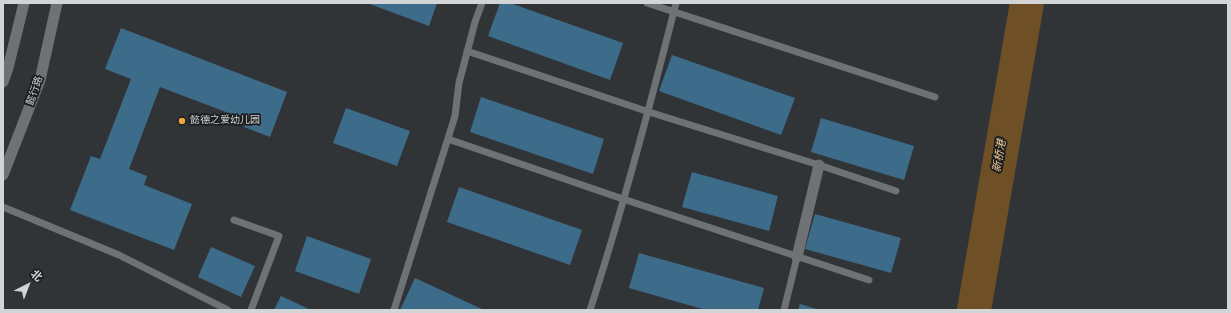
<!DOCTYPE html>
<meta charset="utf-8">
<style>
body{margin:0}
#map{position:relative;width:1231px;height:313px;overflow:hidden;background:#313437;font-family:"Nunito Sans","Noto Sans SC",sans-serif}
canvas{display:block}
.frame{position:absolute;inset:0;border:4px solid #d2d4d5;pointer-events:none}
.north{position:absolute;left:8px;top:265px;width:40px;height:40px;-webkit-text-stroke:3px #1a1c1d;paint-order:stroke;rotate:42deg;font-size:11px;font-weight:700;line-height:16px;text-align:center;color:#d2d4d5}
.north::after{content:'';display:block;margin:auto;width:14px;height:18px;background:#d2d4d5;clip-path:polygon(50% 0,100% 100%,50% 72%,0 100%)}
</style>
<div id="map">
<canvas width="1231" height="313"></canvas>
<div class="frame"></div>
<div class="north">北</div>
</div>
<script>
const c = document.querySelector('canvas').getContext('2d');
c.lineJoin = 'round';
function trace(path, color, width, dash) { c.strokeStyle = color; c.lineWidth = width; c.lineCap = dash ? 'butt' : 'round'; c.setLineDash(dash || []); c.stroke(path); }
function fillPath(path, color) { c.fillStyle = color; c.fill(path, 'evenodd'); }
function label(font, color, halo, rows, align = 'center') {
  c.font = font + ' "Nunito Sans","Noto Sans SC",sans-serif'; c.lineWidth = 3.5; c.setLineDash([]); c.textBaseline = 'middle'; c.strokeStyle = halo; c.fillStyle = color; for (const [text, x, y, turn = 0] of rows) {
    c.save(); c.translate(x, y); c.rotate((+turn || 0) * Math.PI / 180); c.textAlign = isNaN(turn) ? turn : align; if (halo) c.strokeText(text, 0, 0); c.fillText(text, 0, 0); c.restore();
  }
}
trace(new Path2D(`
 M974 310 1027 3`), '#6e4f26', 34);
fillPath(new Path2D(`
 M367 3H437L429 26Z
 M500 3H510L623 43 610 80 488 36Z
 M121 28 287 92 270 137 244 127 247 120 160 87 129 169 147 176 144 185 192 204 174 250 70 210 91 156 100 159 131 79 105 69Z
 M672 55 795 98 781 135 659 91Z
 M481 97 604 139 593 174 470 132Z
 M346 108 410 131 397 166 333 143Z
 M821 118 914 146 904 180 811 152Z
 M692 172 778 196 769 231 682 207Z
 M459 187 582 230 570 265 447 222Z
 M815 214 901 238 891 273 805 249Z
 M307 236 371 259 359 294 295 271Z
 M211 247 255 266 241 297 198 277Z
 M639 253 764 288 758 310H706L629 288Z
 M415 278 484 310H400Z
 M281 296 311 310H274Z
 M800 304 820 310H798Z`), '#3d6c8b');
trace(new Path2D(`
 M647 3 935 97
 M467 51 649 112 819 165 896 191
 M448 139 623 199 869 280
 M3 207 119 255 228 310
 M234 220 279 236 251 310
 M394 310 455 116 459 83 475 22 482 3
 M590 310C623 209 650 106 676 3
 M784 310 797 257`), '#6e7275', 7);
trace(new Path2D(`
 M797 257 819 165`), '#6e7275', 11);
trace(new Path2D(`
 M3 82 8 68 24 3
 M3 175 40 80 57 3`), '#6e7275', 11);
for (const [x, y, r, color] of [
 [182,121,4,"#f0a63f"]
]) { const dot = new Path2D(); dot.arc(x, y, r, 0, 2 * Math.PI); c.fillStyle = color; c.fill(dot); trace(dot, '#1a1c1d', 1.5); }
label('10px', '#d2d4d5', '#1a1c1d', [
 ["懿行路",35,91,-71]
]);
label('10px', '#d2d4d5', '#1a1c1d', [
 ["懿德之爱幼儿园",190,121]
], 'left');
label('italic 11px', '#f8ce9b', '#1a1c1d', [
 ["新桥港",1000,156,-80]
]);
</script>
